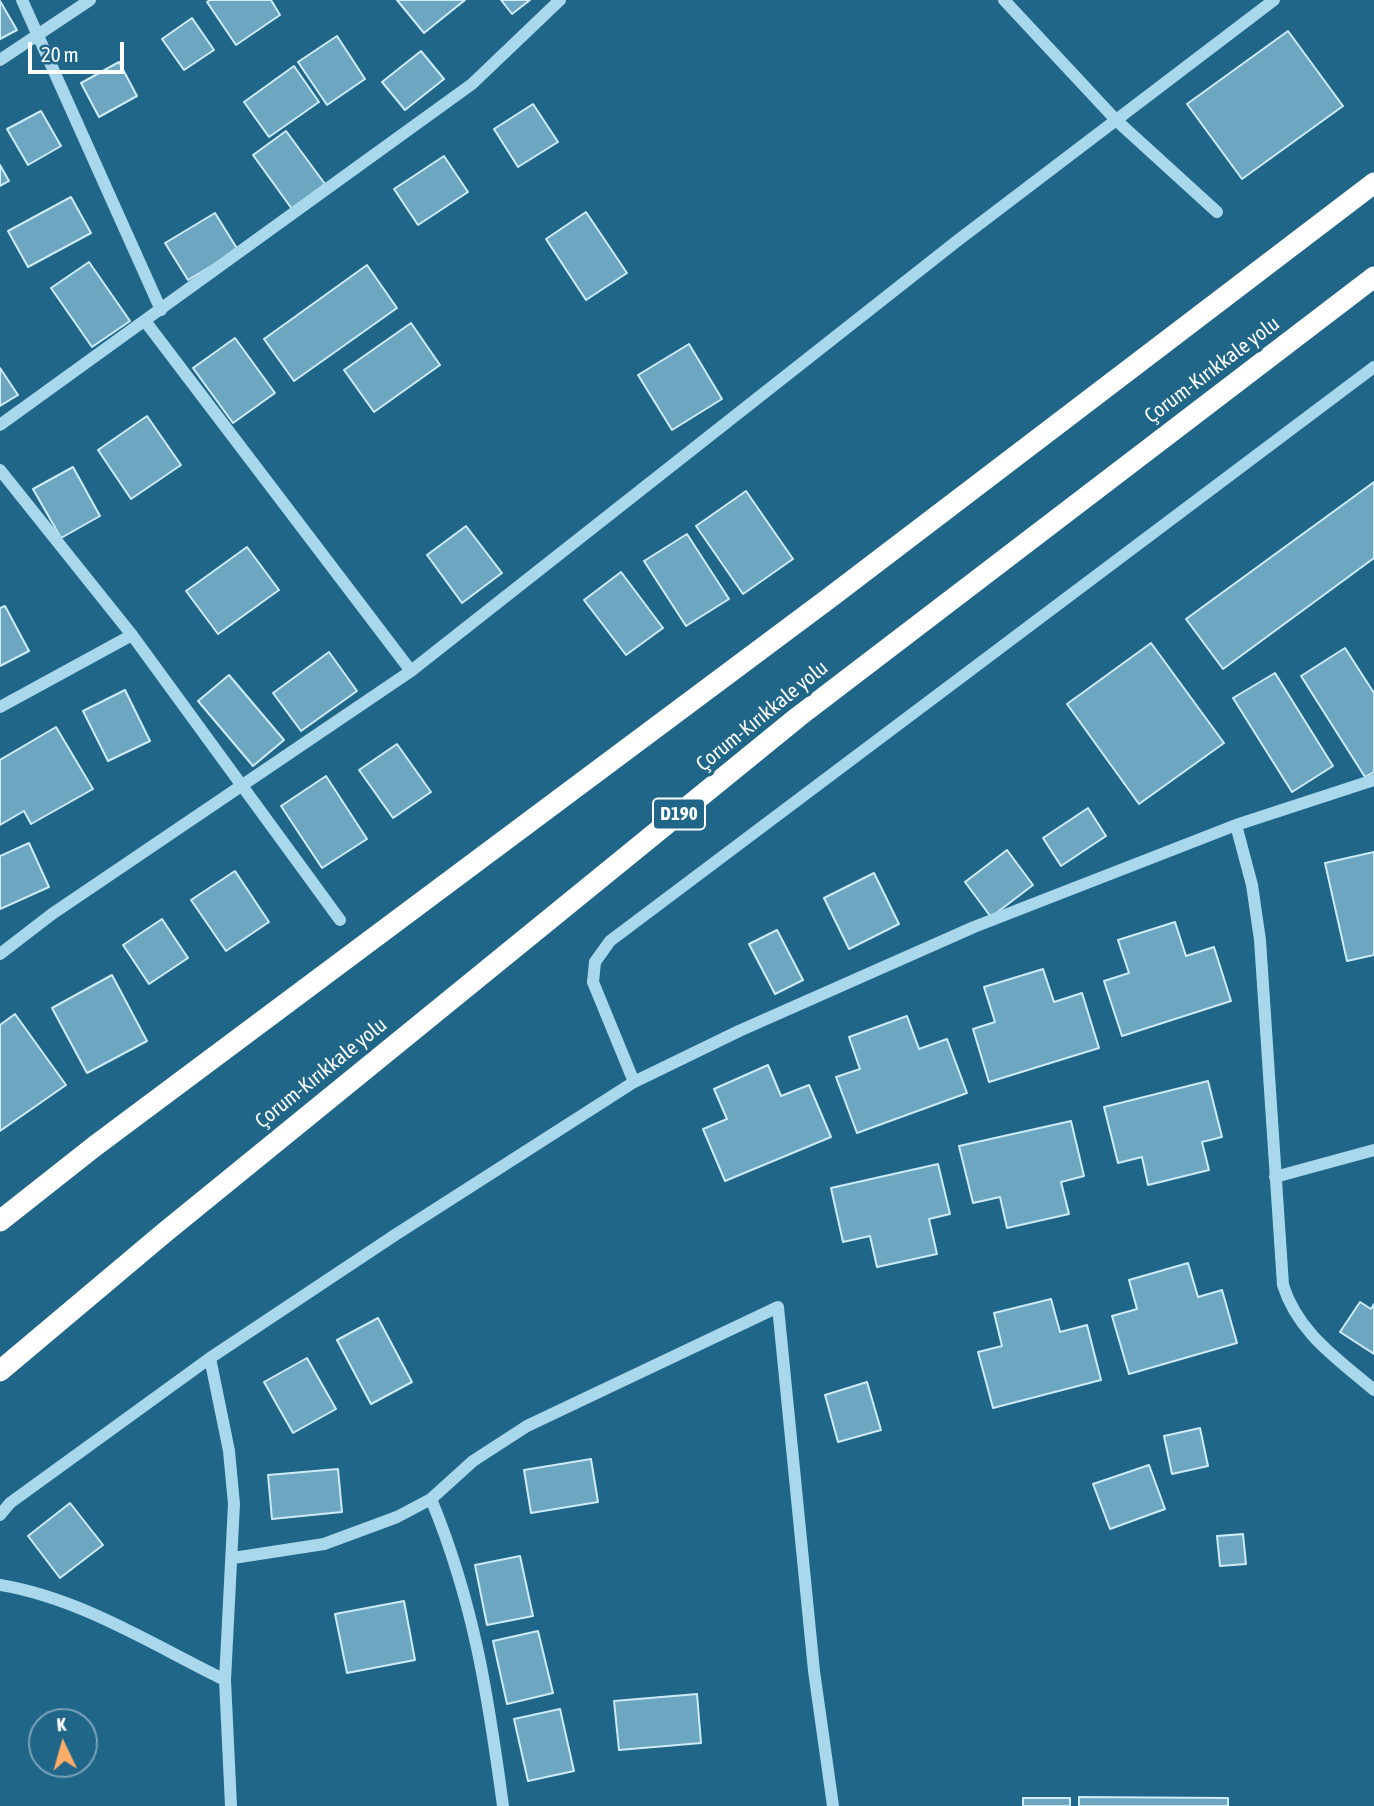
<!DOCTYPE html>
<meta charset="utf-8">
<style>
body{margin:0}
#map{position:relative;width:1374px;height:1806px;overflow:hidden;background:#1f6688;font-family:"Asap Condensed",sans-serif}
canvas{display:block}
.north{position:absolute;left:28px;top:1708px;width:70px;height:70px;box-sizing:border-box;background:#1f6688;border:2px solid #79a3b8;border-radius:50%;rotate:355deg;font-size:19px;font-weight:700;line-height:28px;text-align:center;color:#fff}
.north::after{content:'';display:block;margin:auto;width:24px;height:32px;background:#f9ad69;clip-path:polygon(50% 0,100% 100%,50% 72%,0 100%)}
.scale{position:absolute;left:28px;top:42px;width:96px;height:32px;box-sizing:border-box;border:4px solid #fff;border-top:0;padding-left:9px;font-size:21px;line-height:24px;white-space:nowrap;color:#fff;-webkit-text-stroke:5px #1f6688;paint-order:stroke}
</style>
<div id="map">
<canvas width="1374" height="1806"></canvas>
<div class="north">K</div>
<div class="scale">20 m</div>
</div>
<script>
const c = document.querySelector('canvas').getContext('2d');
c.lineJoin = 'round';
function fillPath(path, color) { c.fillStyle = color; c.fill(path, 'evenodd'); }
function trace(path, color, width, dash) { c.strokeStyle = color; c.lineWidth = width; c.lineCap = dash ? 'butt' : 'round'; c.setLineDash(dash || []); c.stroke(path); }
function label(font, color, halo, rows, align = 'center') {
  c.font = font + ' "Asap Condensed",sans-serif'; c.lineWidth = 7; c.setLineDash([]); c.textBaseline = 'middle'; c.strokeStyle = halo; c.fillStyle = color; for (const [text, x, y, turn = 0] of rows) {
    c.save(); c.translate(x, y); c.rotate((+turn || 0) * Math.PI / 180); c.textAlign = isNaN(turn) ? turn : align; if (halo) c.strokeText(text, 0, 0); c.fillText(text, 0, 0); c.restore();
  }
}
const building = new Path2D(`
 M210 0H271L280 15 236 45 207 2Z
 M397 0H465L424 33Z
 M501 0H530L512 14Z
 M0 1 17 30 0 39Z
 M192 18 214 50 184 70 162 39Z
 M1288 31 1343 106 1242 179 1187 104Z
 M337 36 365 79 327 105 298 62Z
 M421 51 444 79 405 110 382 82Z
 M119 62 137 96 99 117 81 83Z
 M294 66 319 102 269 137 244 102Z
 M533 104 558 142 518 167 494 129Z
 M41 111 61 146 28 165 7 129Z
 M286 131 325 184 292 209 253 155Z
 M444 156 468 192 418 225 394 189Z
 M0 165 9 181 0 186Z
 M71 197 91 233 28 267 8 231Z
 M586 212 627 273 586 300 546 239Z
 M215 213 238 250 188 280 165 243Z
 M89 262 130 321 92 347 51 288Z
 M367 265 397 308 294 381 264 339Z
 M411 323 440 365 374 412 344 370Z
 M235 338 275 393 233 423 193 368Z
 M689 344 722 399 672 430 638 375Z
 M0 368 18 395 0 406Z
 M147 416 181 465 131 499 98 450Z
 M73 467 100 516 61 538 33 489Z
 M1374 482V558L1223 669 1186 619Z
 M746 491 793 559 743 594 696 526Z
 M466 526 502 573 462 603 427 555Z
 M687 534 729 599 686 626 644 561Z
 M247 547 279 590 218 634 186 591Z
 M621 572 663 628 626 655 584 600Z
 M5 606 29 651 0 666V608Z
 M1151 643 1224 743 1139 804 1067 704Z
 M1345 648 1374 693V772L1365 777 1301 676Z
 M329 652 357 691 301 731 273 693Z
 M1275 673 1333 766 1292 792 1233 698Z
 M229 675 284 740 253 766 198 701Z
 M125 690 150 741 108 761 83 711Z
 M56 727 93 789 31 824 24 811 0 825V760Z
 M397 744 431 792 393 818 359 770Z
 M326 776 367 839 322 868 281 806Z
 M1088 808 1106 836 1061 866 1043 838Z
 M29 843 49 887 0 909V856Z
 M1007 850 1033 885 991 917 965 882Z
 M1374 852V955L1347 961 1325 863Z
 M235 871 269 922 226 951 191 900Z
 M874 873 899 924 849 949 824 898Z
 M162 919 188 958 149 984 123 945Z
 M1175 922 1186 956 1214 947 1231 1001 1122 1036 1104 981 1129 973 1118 940Z
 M777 930 803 980 775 994 749 944Z
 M1043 969 1054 1002 1082 993 1099 1048 989 1082 973 1029 995 1022 984 987Z
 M112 975 147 1041 87 1073 52 1008Z
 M15 1014 66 1085 0 1131V1025Z
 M907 1016 919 1049 947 1039 967 1093 857 1133 836 1077 860 1069 849 1037Z
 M768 1065 781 1096 809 1085 831 1137 725 1181 703 1129 727 1119 714 1089Z
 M1208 1081 1222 1137 1202 1142 1209 1170 1148 1185 1142 1157 1118 1163 1104 1107Z
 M1071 1121 1084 1176 1061 1182 1069 1214 1007 1228 1000 1197 973 1203 959 1146Z
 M938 1164 950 1214 929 1219 937 1254 877 1267 870 1236 843 1242 831 1188Z
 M1188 1263 1198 1297 1222 1290 1237 1343 1129 1374 1112 1316 1137 1309 1129 1280Z
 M1051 1299 1060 1332 1087 1325 1101 1380 993 1408 978 1352 1002 1346 994 1313Z
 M1360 1302 1371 1309 1374 1304V1354L1340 1332Z
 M378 1318 412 1382 371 1404 337 1340Z
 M307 1358 336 1409 293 1433 264 1382Z
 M867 1382 881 1430 838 1442 825 1395Z
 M1200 1428 1208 1466 1172 1474 1164 1436Z
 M591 1459 598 1502 531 1513 524 1470Z
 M1149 1465 1165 1509 1110 1529 1093 1484Z
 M338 1469 342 1512 272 1519 268 1475Z
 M70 1503 103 1545 60 1578 28 1536Z
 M1243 1534 1246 1564 1220 1566 1217 1536Z
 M520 1556 533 1616 487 1625 475 1565Z
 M404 1601 415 1660 347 1673 335 1614Z
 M538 1631 553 1693 507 1704 493 1641Z
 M697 1694 701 1743 619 1750 614 1701Z
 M560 1709 574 1771 528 1781 514 1719Z
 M1079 1797 1228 1798V1806H1079Z
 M1023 1798H1070V1806H1023Z`);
fillPath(building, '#6da6c0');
trace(building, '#ceebf8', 2);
trace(new Path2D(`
 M22 0 161 310
 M1004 0 1116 120 1217 212
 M0 60 90 0
 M145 321 411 671
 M0 425 472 84 560 0
 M0 470 132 635 340 920
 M0 707 132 635
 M1236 825 1252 885 1260 940 1283 1285C1298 1333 1338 1359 1374 1390
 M0 954 52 914 411 671 957 241 1274 0
 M634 1082 593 982 595 962 610 941 1374 367
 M1275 1177 1374 1150
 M210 1358 229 1451 234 1504 225 1680 231 1806
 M431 1499C474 1603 488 1695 503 1806
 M0 1515 10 1503 210 1358 395 1235 634 1082 739 1031 974 927 1236 825 1374 780
 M233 1558 324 1544 397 1517 431 1499 473 1461 527 1426 778 1307 814 1671 833 1806
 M0 1585C80 1598 153 1645 225 1680`), '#a9d7eb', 12);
trace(new Path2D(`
 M0 1221 95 1146 832 596 1374 183
 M0 1371 164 1233 798 717 1374 277`), '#fff', 21);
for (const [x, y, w] of [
 [679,814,52]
]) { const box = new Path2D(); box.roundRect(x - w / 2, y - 15.5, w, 31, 5); c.fillStyle = '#1f6688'; c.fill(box); trace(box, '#fff', 2); }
label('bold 19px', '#fff', null, [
 ["D190",679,814]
]);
label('21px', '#fff', '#1f6688', [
 ["Çorum-Kırıkkale yolu",1212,370,-37],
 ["Çorum-Kırıkkale yolu",762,716,-39],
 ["Çorum-Kırıkkale yolu",321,1073,-39]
]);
</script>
